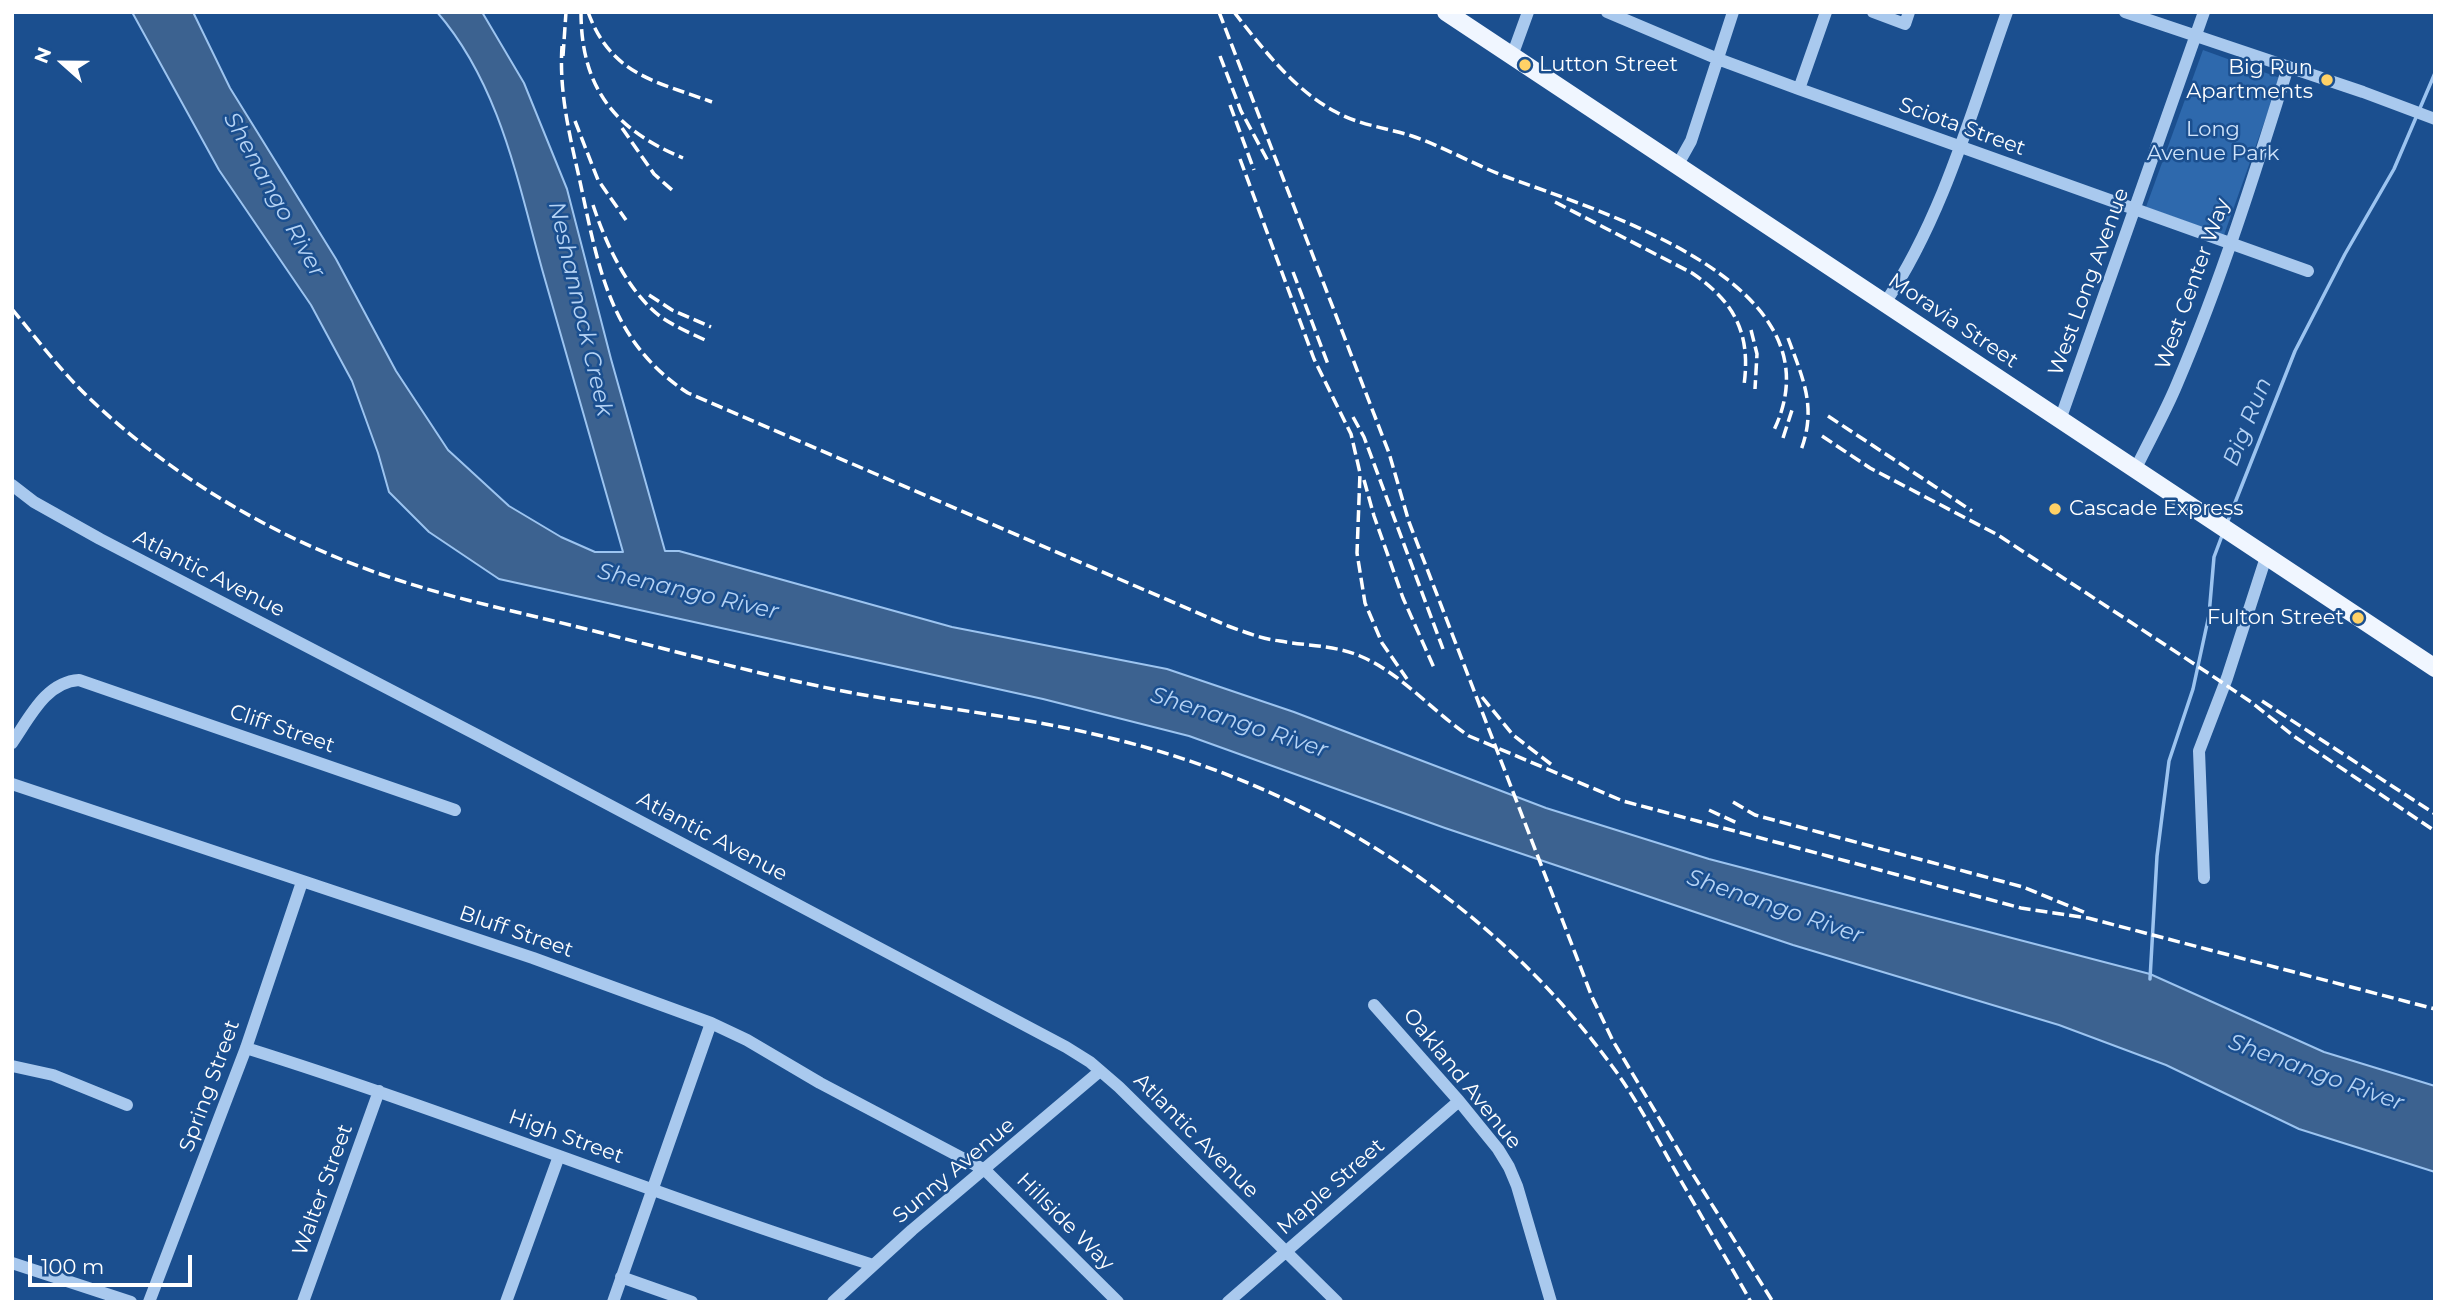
<!DOCTYPE html>
<style>
body{margin:0}
#map{position:relative;width:2447px;height:1314px;overflow:hidden;background:#1b4f8f;font-family:Montserrat,sans-serif}
canvas{display:block}
.frame{position:absolute;inset:0;border:14px solid #fff;pointer-events:none}
.north{position:absolute;left:28px;top:28px;width:70px;height:70px;-webkit-text-stroke:5px #1b4f8f;paint-order:stroke;rotate:291deg;font-size:19px;font-weight:700;line-height:28px;text-align:center;color:#fff}
.north::after{content:'';display:block;margin:auto;width:24px;height:32px;background:#fff;clip-path:polygon(50% 0,100% 100%,50% 72%,0 100%)}
.scale{position:absolute;left:28px;top:1255px;width:164px;height:32px;box-sizing:border-box;border:4px solid #fff;border-top:0;padding-left:9px;font-size:21px;line-height:24px;white-space:nowrap;color:#fff;-webkit-text-stroke:5px #1b4f8f;paint-order:stroke}
</style>
<div id="map">
<canvas width="2447" height="1314"></canvas>
<div class="frame"></div>
<div class="north">N</div>
<div class="scale">100 m</div>
</div>
<script>
const c = document.querySelector('canvas').getContext('2d');
c.lineJoin = 'round';
function fillPath(path, color) { c.fillStyle = color; c.fill(path, 'evenodd'); }
function trace(path, color, width, dash) { c.strokeStyle = color; c.lineWidth = width; c.lineCap = dash ? 'butt' : 'round'; c.setLineDash(dash || []); c.stroke(path); }
function label(font, color, halo, rows, align = 'center') {
  c.font = font + ' Montserrat,sans-serif'; c.lineWidth = 5; c.setLineDash([]); c.textBaseline = 'middle'; c.strokeStyle = halo; c.fillStyle = color; for (const [text, x, y, turn = 0] of rows) {
    c.save(); c.translate(x, y); c.rotate((+turn || 0) * Math.PI / 180); c.textAlign = isNaN(turn) ? turn : align; if (halo) c.strokeText(text, 0, 0); c.fillText(text, 0, 0); c.restore();
  }
}
fillPath(new Path2D(`
 M2203 50 2280 78 2224 235 2146 207Z`), '#2e69ad');
const water = new Path2D(`
 M132 12H193L230 88 336 259 396 371 448 450 509 506 561 537 595 552H623C596 460 570 368 544 276 518 184 501 86 437 12H482L524 83 567 189 611 359 665 551H679L952 627 1167 669 1294 712 1546 808 1709 859 2150 974 2324 1052 2435 1086V1172L2299 1129 2166 1065 2059 1025 1793 945 1445 828 1189 736 1043 699 499 579 429 532 389 492 378 453 352 381 311 305 219 170Z`);
fillPath(water, '#3c6290');
trace(water, '#9cc4f0', 2);
trace(new Path2D(`
 M2227 523 2295 351 2345 254 2394 169 2435 73
 M2150 979 2157 856 2169 761 2193 689 2209 615 2214 557 2223 533`), '#9cc4f0', 3.5);
trace(new Path2D(`
 M1607 12 1718 59 1799 89 2308 271
 M1873 12 1905 24 1909 12
 M2125 12 2363 92 2435 119
 M1512 56 1528 12
 M1799 89 1826 12
 M1677 166 1691 141 1733 12
 M1885 303C1943 217 1972 110 2007 12
 M2060 420 2204 12
 M2135 470C2149 441 2165 413 2177 384 2221 281 2255 173 2288 67
 M12 485 34 502 100 539 483 738 1066 1047 1090 1062 1119 1087 1337 1302
 M12 743C30 717 46 682 79 680L455 810
 M12 784 533 958 711 1023 747 1040 820 1083 985 1170 1118 1302
 M2204 878 2199 751 2227 678 2266 557
 M1374 1005 1459 1101 1498 1149 1509 1167 1517 1186 1551 1302
 M246 1048C457 1114 662 1198 873 1265
 M12 1066 53 1075 127 1105
 M12 1263 131 1302
 M621 1277 692 1302
 M149 1302 246 1048 302 882
 M303 1302 379 1091
 M506 1302 559 1156
 M613 1302 711 1023
 M833 1302 912 1230 1100 1071
 M1228 1302 1459 1101`), '#a9c9ee', 12);
trace(new Path2D(`
 M1446 12 2435 668`), '#f0f6ff', 18);
trace(new Path2D(`
 M581 12C581 88 615 130 683 158
 M588 12C611 75 655 81 712 102
 M1219 12 1389 453 1409 522 1592 997 1613 1041 1689 1168 1773 1302
 M1234 12C1263 49 1294 90 1336 112 1359 125 1387 128 1412 136 1444 147 1473 164 1504 176 1601 212 1844 283 1774 430
 M562 46C559 91 569 133 579 177 598 264 608 341 688 393L1228 626C1245 632 1262 639 1280 641 1307 646 1334 645 1360 656 1401 673 1432 711 1469 736L1623 801 2021 908 2088 918 2435 1009
 M563 56 566 12
 M1220 56 1241 111 1269 163
 M1230 105 1254 170
 M575 121 598 180 626 220
 M622 128 654 174 672 190
 M1240 159 1314 359 1351 434 1360 473 1357 553 1365 603 1382 643 1407 679
 M1555 202 1692 273C1735 302 1751 334 1744 385
 M593 205C606 244 627 291 661 317 674 326 690 333 705 340
 M1293 272 1329 367
 M649 295 672 310 711 327
 M12 309C37 339 60 370 88 397 172 477 273 537 383 575 449 598 519 612 586 629 675 651 763 676 853 693 935 708 1020 716 1102 736 1231 766 1355 824 1459 907 1517 953 1568 1006 1612 1066 1635 1097 1653 1131 1672 1165 1698 1211 1725 1256 1751 1302
 M1751 330 1757 354 1755 389
 M1788 338C1803 379 1817 407 1801 450
 M1828 416 1972 511
 M1353 417 1364 437 1443 649
 M1822 436 1870 468 1998 535 2208 673 2251 702 2295 737 2435 831
 M1783 438 1793 407
 M1364 480 1374 516 1403 598 1435 670
 M1482 697 1513 735 1552 765
 M2262 701 2435 814
 M1733 802 1755 815 2023 887 2086 913
 M1709 810 1737 823`), '#fff', 3.5, [12, 5]);
for (const [x, y, r, color] of [
 [1525,65,7,"#ffd166"],
 [2327,80,7,"#ffd166"],
 [2055,509,7,"#ffd166"],
 [2358,618,7,"#ffd166"]
]) { const dot = new Path2D(); dot.arc(x, y, r, 0, 2 * Math.PI); c.fillStyle = color; c.fill(dot); trace(dot, '#1b4f8f', 2.5); }
label('21px', '#fff', '#1b4f8f', [
 ["Lutton Street",1539,65],
 ["Big Run",2313,68,"right"],
 ["Apartments",2313,92,"right"],
 ["Cascade Express",2069,509],
 ["Fulton Street",2344,618,"right"]
], 'left');
label('21px', '#fff', '#1b4f8f', [
 ["Sciota Street",1962,127,20],
 ["West Long Avenue",2089,282,-70],
 ["West Center Way",2193,284,-70],
 ["Moravia Street",1953,321,34],
 ["Atlantic Avenue",209,574,27],
 ["Cliff Street",282,729,19],
 ["Atlantic Avenue",712,837,28],
 ["Bluff Street",516,932,19],
 ["Oakland Avenue",1462,1079,51],
 ["Spring Street",210,1086,-70],
 ["Atlantic Avenue",1196,1136,45],
 ["High Street",566,1137,20],
 ["Sunny Avenue",954,1171,-40],
 ["Maple Street",1331,1187,-41],
 ["Walter Street",323,1190,-70],
 ["Hillside Way",1065,1222,45]
]);
label('21px', '#cfe3fa', '#1b4f8f', [
 ["Long",2213,130],
 ["Avenue Park",2213,154]
]);
label('italic 23px', '#b5d3f5', '#1b4f8f', [
 ["Shenango River",274,195,61],
 ["Neshannock Creek",580,309,77],
 ["Big Run",2248,422,-68],
 ["Shenango River",688,592,13],
 ["Shenango River",1239,723,18],
 ["Shenango River",1775,907,19],
 ["Shenango River",2316,1073,20]
]);
</script>
